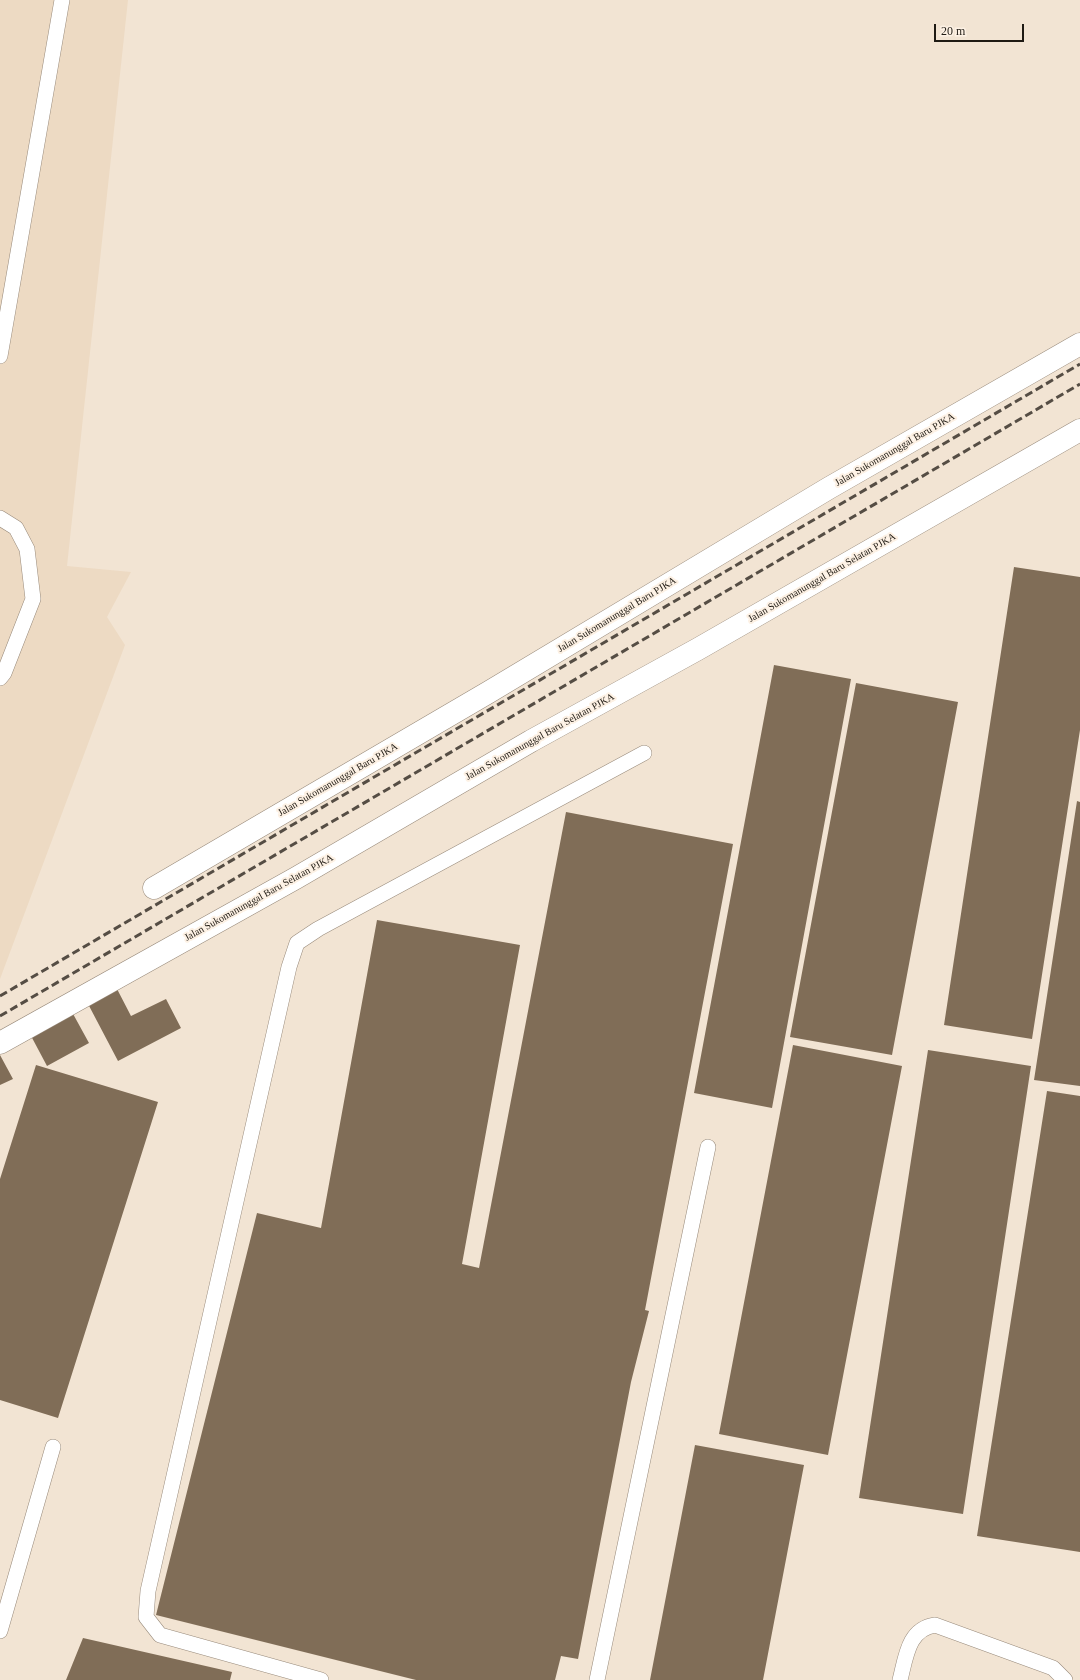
<!DOCTYPE html>
<style>
body{margin:0}
#map{position:relative;width:1080px;height:1680px;overflow:hidden;background:#f2e4d3;font-family:Georgia,serif}
canvas{display:block}
.scale{position:absolute;left:934px;top:24px;width:90px;height:18px;box-sizing:border-box;border:2px solid #1f1a13;border-top:0;padding-left:5px;font-size:12px;line-height:14px;white-space:nowrap;color:#1f1a13;-webkit-text-stroke:3px #fdf1e4;paint-order:stroke}
</style>
<div id="map">
<canvas width="1080" height="1680"></canvas>
<div class="scale">20 m</div>
</div>
<script>
const c = document.querySelector('canvas').getContext('2d');
c.lineJoin = 'round';
function fillPath(path, color) { c.fillStyle = color; c.fill(path, 'evenodd'); }
function trace(path, color, width, dash) { c.strokeStyle = color; c.lineWidth = width; c.lineCap = dash ? 'butt' : 'round'; c.setLineDash(dash || []); c.stroke(path); }
function label(font, color, halo, rows, align = 'center') {
  c.font = font + ' Georgia,serif'; c.lineWidth = 4; c.setLineDash([]); c.textBaseline = 'middle'; c.strokeStyle = halo; c.fillStyle = color; for (const [text, x, y, turn = 0] of rows) {
    c.save(); c.translate(x, y); c.rotate((+turn || 0) * Math.PI / 180); c.textAlign = isNaN(turn) ? turn : align; if (halo) c.strokeText(text, 0, 0); c.fillText(text, 0, 0); c.restore();
  }
}
fillPath(new Path2D(`
 M0 0H128L67 566 131 572 107 617 125 645 0 979Z`), '#eddac3');
fillPath(new Path2D(`
 M1014 567 1080 577V730L1032 1039 944 1025Z
 M774 665 851 679 772 1108 694 1093Z
 M856 683 958 702 892 1055 790 1037Z
 M1077 801 1080 802V1086L1034 1080Z
 M566 812 733 844 645 1310 649 1311 631 1382 578 1659 561 1656 555 1680H416L156 1615 257 1213 321 1228 377 920 520 945 462 1264 479 1268Z
 M116 987 131 1016 166 999 181 1028 118 1061 87 1002Z
 M72 1012 89 1043 47 1066 30 1034Z
 M793 1045 902 1066 828 1455 719 1434Z
 M928 1050 1031 1066 963 1514 859 1498Z
 M0 1055 13 1079 0 1085Z
 M36 1065 158 1102 58 1418 0 1400V1179Z
 M1047 1091 1080 1096V1552L977 1536Z
 M695 1445 804 1465 763 1680H650Z
 M83 1638 232 1672 230 1680H66Z`), '#806d57');
const lane = new Path2D(`
 M0 356 62 0
 M0 518 16 528 27 549 33 599 4 673 0 678
 M0 1631 53 1447
 M321 1680 160 1635 146 1617 148 1591 289 967 297 943 318 929 644 753
 M597 1680 708 1147
 M900 1680C906 1657 908 1629 935 1625L1053 1668 1065 1680`);
const street = new Path2D(`
 M154 888 489 692 829 488 1080 344
 M0 1043 296 878 531 741 698 649 1080 430`);
trace(lane, '#988a7b', 16);
trace(street, '#988a7b', 23);
trace(lane, '#fff', 15);
trace(street, '#fff', 22);
trace(new Path2D(`
 M0 996 1080 364
 M0 1016 1080 384`), '#554d44', 3, [8, 4]);
label('10px', '#1f1a13', '#fdf1e4', [
 ["Jalan Sukomanunggal Baru PJKA",895,450,-30],
 ["Jalan Sukomanunggal Baru Selatan PJKA",822,578,-30],
 ["Jalan Sukomanunggal Baru PJKA",617,615,-31],
 ["Jalan Sukomanunggal Baru Selatan PJKA",540,737,-29],
 ["Jalan Sukomanunggal Baru PJKA",338,780,-30],
 ["Jalan Sukomanunggal Baru Selatan PJKA",259,898,-29]
]);
</script>
